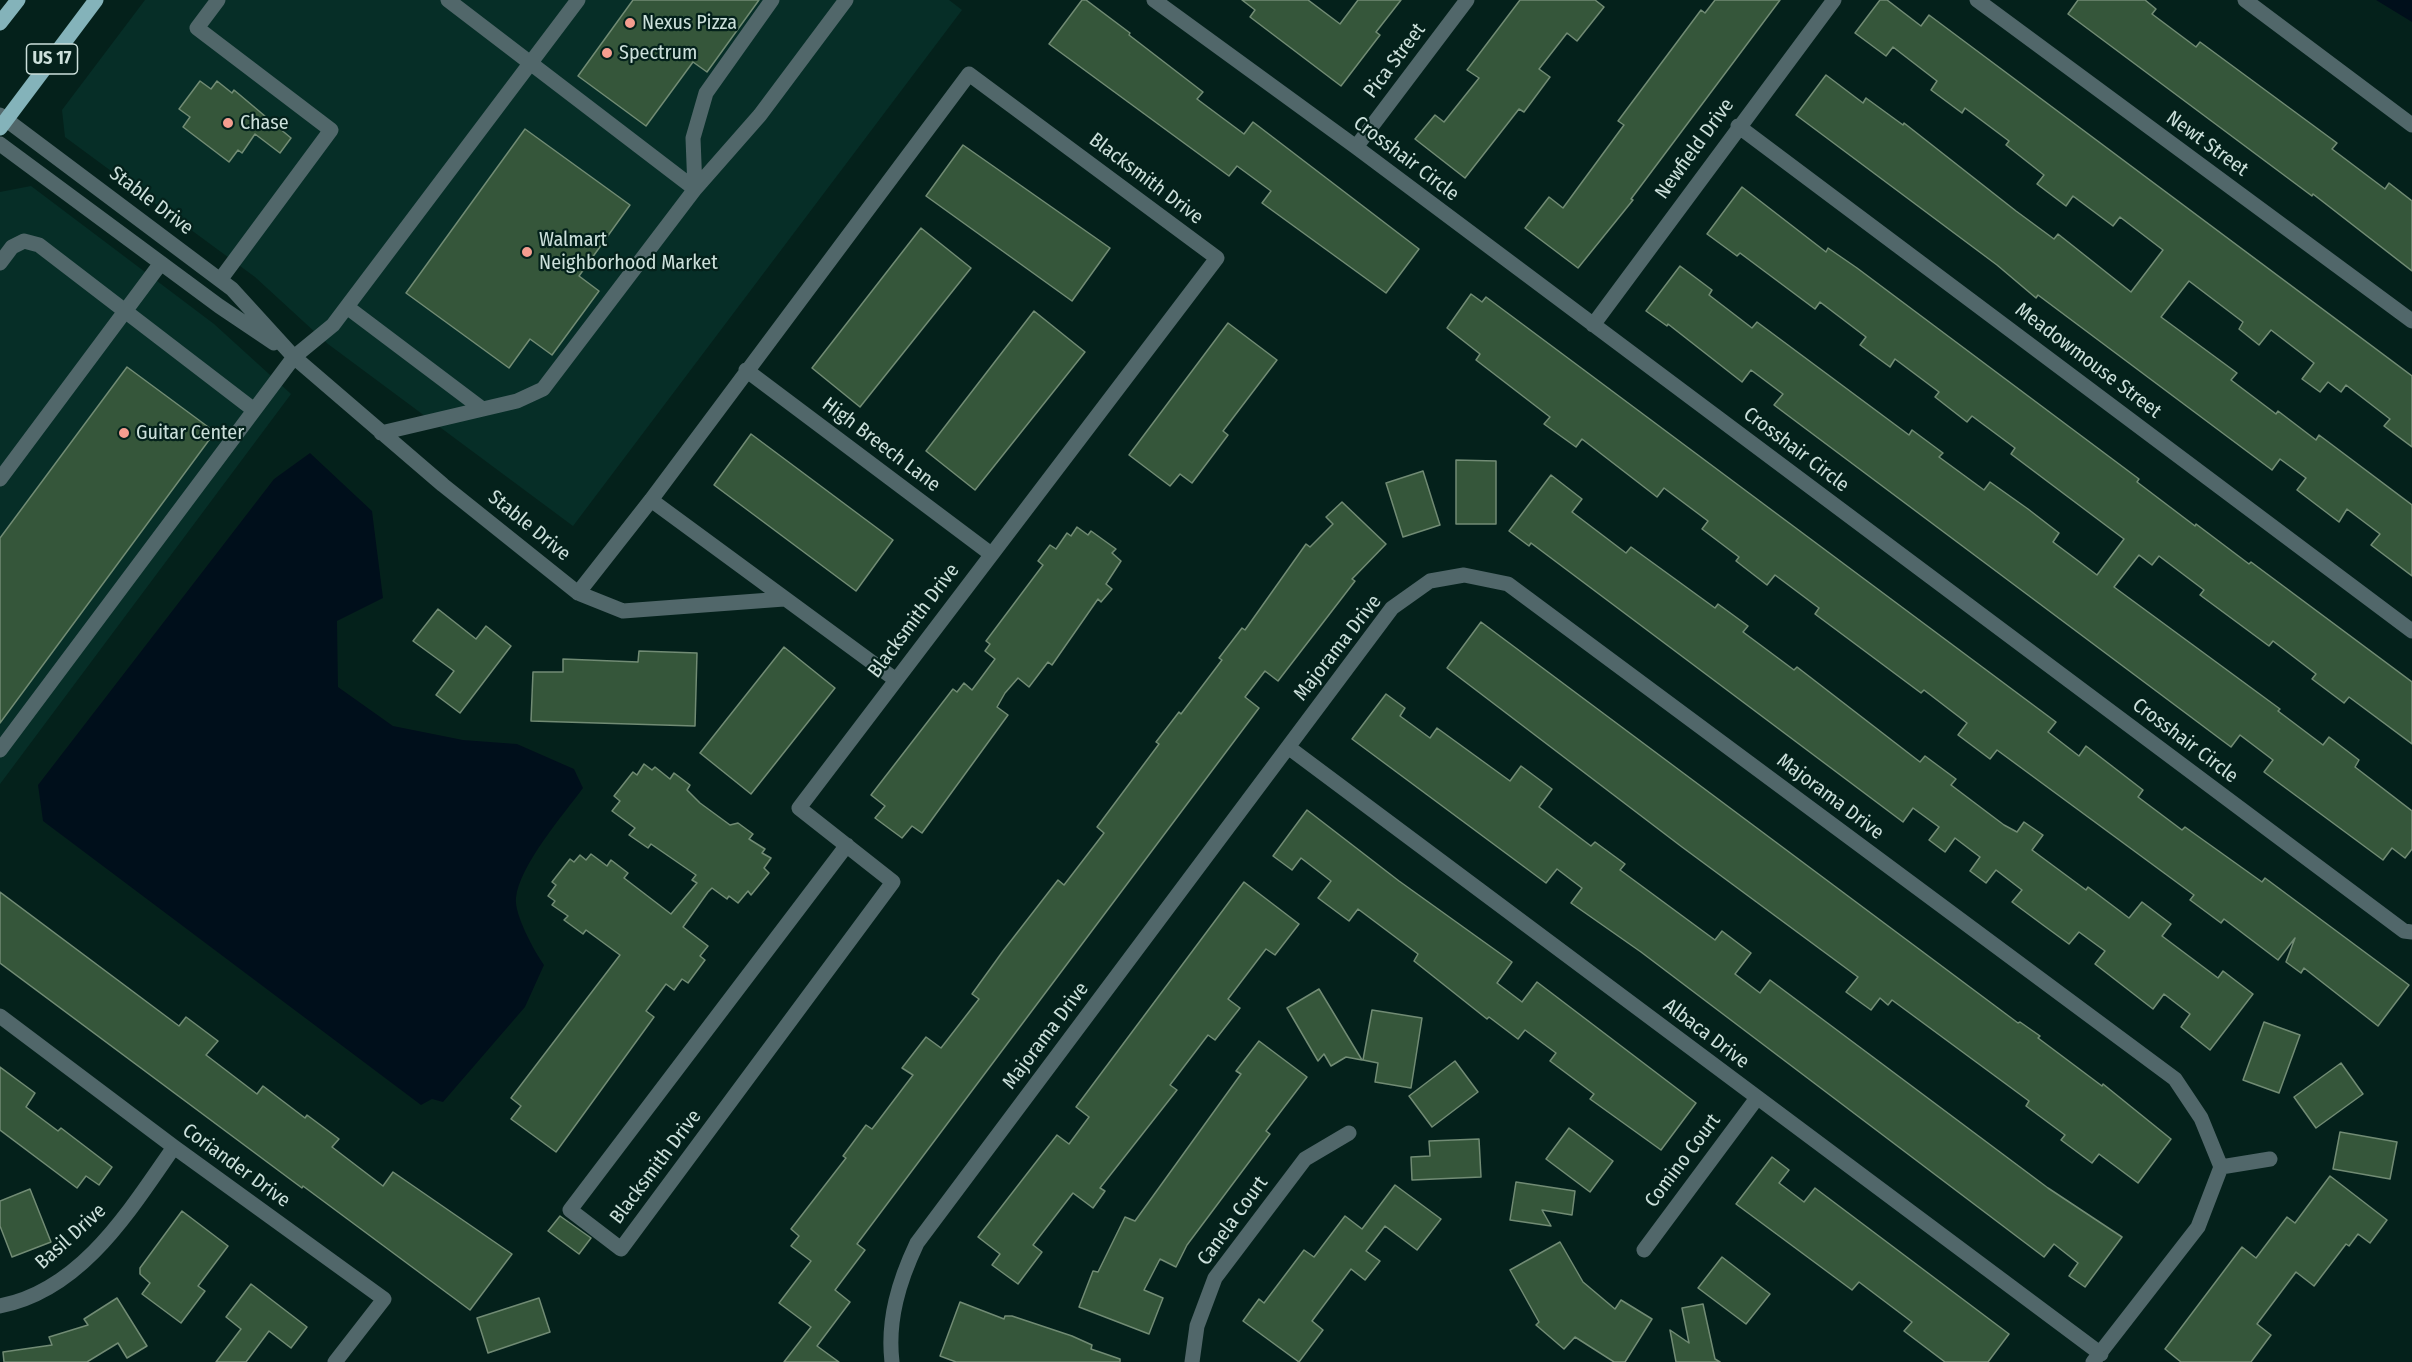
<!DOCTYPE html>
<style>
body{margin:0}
canvas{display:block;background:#04211b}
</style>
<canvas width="2412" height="1362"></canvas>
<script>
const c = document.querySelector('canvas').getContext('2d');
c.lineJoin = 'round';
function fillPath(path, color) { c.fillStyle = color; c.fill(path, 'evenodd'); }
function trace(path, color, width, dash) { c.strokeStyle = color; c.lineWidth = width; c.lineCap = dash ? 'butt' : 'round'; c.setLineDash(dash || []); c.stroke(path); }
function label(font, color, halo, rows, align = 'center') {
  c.font = font + ' "Fira Sans Condensed",sans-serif'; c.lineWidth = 4.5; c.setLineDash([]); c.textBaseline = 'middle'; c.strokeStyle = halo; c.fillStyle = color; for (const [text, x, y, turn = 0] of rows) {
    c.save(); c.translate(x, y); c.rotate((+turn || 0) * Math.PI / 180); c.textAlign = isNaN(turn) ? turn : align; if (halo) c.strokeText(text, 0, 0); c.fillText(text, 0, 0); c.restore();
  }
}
fillPath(new Path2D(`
 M145 0H949L962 10 573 526 328 344 255 277 65 137 62 110Z
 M31 186 214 324 291 394 0 784V192Z`), '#062e27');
fillPath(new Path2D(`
 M2376 0H2412V22Z
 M310 453 372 511 383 598 337 621 338 687 393 726 463 740 517 744 574 769 583 788C564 814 519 866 516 898 514 914 534 951 544 965L525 1007 443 1102 432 1099 421 1105 43 821 38 785 274 479Z`), '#000f1b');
const building = new Path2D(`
 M633 0H759L707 72 693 62 646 126 578 76Z
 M1082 0H1086L1130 33 1129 35 1203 92 1197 99 1244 134 1253 122 1419 249 1386 293 1262 203 1271 191 1237 166 1229 176 1049 44Z
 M1242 0H1308L1340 24 1358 0H1401L1376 32 1380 35 1341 86 1250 17 1255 10Z
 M1520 0H1595L1604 7 1577 41 1567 33 1539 69 1550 77 1524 112 1519 109 1465 178 1415 139 1435 115 1444 122 1479 78 1467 70Z
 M1715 0H1780L1631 199 1633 200 1578 268 1525 228 1549 197 1563 208 1624 125 1618 121 1701 10 1705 13Z
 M1880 0H1887L1921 26 1929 15 2412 376V447L2384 426 2390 419 2346 385 2341 392 2328 382 2320 392 2302 379 2314 363 2271 330 2259 345 2239 329 2243 322 2189 281 2161 317 2237 373 2231 380 2276 414 2278 411 2316 440 2319 435 2412 505V576L2371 545 2380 534 2347 509 2339 522 2297 490 2306 478 2280 459 2272 470 2038 295 2036 298 1997 265 1796 115 1826 75 1863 103 1866 98 1903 125 1904 123 2016 211 2054 239 2058 234 2131 292 2163 250 2120 217 2113 226 2073 196 2066 206 2037 184 2044 175 2006 145 2009 141 1965 108 1962 113 1931 90 1937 81 1893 47 1886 56 1855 33Z
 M2078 0H2145L2156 9 2152 14 2196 47 2200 42 2337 143 2332 149 2385 189 2389 183 2412 201V271L2313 194 2312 196 2068 14Z
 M200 81 211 89 217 81 232 93 234 90 291 138 280 153 255 134 242 153 238 150 229 162 183 127 190 117 179 109Z
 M525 129 630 205 579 276 599 291 552 355 530 339 509 368 406 293Z
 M963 145 1110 248 1072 301 926 196Z
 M1742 187 1826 252 1828 248 1857 268 2139 479 2137 482 2195 526 2196 524 2249 564 2251 562 2412 682V744L2349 697 2344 703 2312 679 2316 674 2273 641 2269 646 2200 595 2204 590 2159 556 2152 565 2139 555 2114 587 2280 709 2278 711 2323 745 2329 737 2359 760 2355 767 2412 811V849L2405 858 2392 848 2383 860 2264 772 2273 760 2240 735 2231 747 1774 405 1783 394 1751 370 1742 382 1668 324 1667 326 1646 311 1680 266 1712 290 1709 295 1752 328 1757 322 1909 435 1912 430 1943 453 1939 457 1984 490 1990 482 2028 509 2059 533 2053 542 2097 575 2124 539 2011 454 2015 448 1972 416 1967 422 1935 397 1939 392 1895 359 1890 367 1860 345 1866 337 1820 302 1815 309 1740 253 1737 256 1707 234Z
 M921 228 971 268 860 407 812 368Z
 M1471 294 1482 302 1486 297 2056 722 2048 732 2079 756 2086 746 2143 790 2138 797 2182 830 2185 827 2262 882 2265 878 2409 985 2378 1026 2304 968 2301 973 2286 962 2295 938 2278 960 2224 919 2221 923 2190 900 2194 895 1997 750 1990 759 1958 735 1967 723 1924 690 1921 693 1815 614 1819 608 1775 575 1767 585 1736 561 1739 557 1702 529 1708 521 1664 488 1657 497 1582 439 1576 447 1544 424 1550 417 1476 360 1480 354 1447 328Z
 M1034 311 1085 352 975 490 926 451Z
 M1228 323 1277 360 1223 431 1228 435 1192 483 1180 474 1170 486 1129 455Z
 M127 367 215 432 0 723V538Z
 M751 434 893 540 856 591 714 485Z
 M1456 460 1496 461V524H1456Z
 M1423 471 1440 525 1403 537 1386 483Z
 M1551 475 1582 499 1572 512 1626 553 1631 547 1715 608 1718 604 1748 626 1743 632 1794 670 1797 667 1920 762 1925 756 1956 779 1951 785 2004 825 2017 832 2024 822 2043 835 2032 850 2086 890 2088 887 2129 918 2142 902 2171 924 2162 936 2218 978 2223 971 2253 994 2210 1050 2181 1027 2190 1014 2164 994 2153 1009 2095 964 2105 951 2079 932 2069 944 2043 925 2012 902 2022 890 1996 870 1986 883 1970 871 1980 857 1955 838 1945 852 1929 840 1939 827 1913 808 1903 822 1531 543 1529 546 1509 531Z
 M1342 502 1386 544 1352 579 1355 581 1278 681 1265 671 1245 697 1259 708 857 1244 865 1250 835 1290 850 1302 817 1346 839 1362H784L811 1327 779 1303 811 1261 791 1246 799 1236 791 1229 846 1158 843 1156 866 1125 872 1129 913 1075 902 1068 926 1037 941 1048 979 999 972 994 1003 951 1058 880 1064 885 1104 833 1097 827 1159 744 1156 742 1179 712 1181 714 1222 660 1219 658 1242 628 1245 630 1306 544 1310 547 1333 524 1326 517Z
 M1077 527 1088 535 1091 531 1116 549 1112 553 1121 561 1106 584 1112 589 1101 602 1098 599 1052 665 1048 662 1029 687 1018 678 1005 693 997 707 1008 715 922 833 912 826 902 838 875 818 885 806 871 795 953 689 957 692 964 683 972 690 995 659 985 651 990 644 986 641 1043 565 1038 561 1050 545 1056 549 1067 533 1071 536Z
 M438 609 476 639 486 626 511 646 460 713 436 695 454 671 413 641Z
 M1481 622 2018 1023 2020 1022 2040 1036 2038 1038 2102 1086 2103 1084 2171 1139 2138 1183 2099 1154 2092 1163 2061 1140 2065 1135 2026 1106 2029 1101 1892 1000 1888 1005 1880 998 1871 1010 1846 992 1858 977 1682 847 1447 668Z
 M784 647 835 688 751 794 700 753Z
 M639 651 697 653 695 726 531 721 533 672H563V659L638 662Z
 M1386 694 1405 708 1400 716 1430 738 1437 728 1510 781 1521 766 1552 789 1539 807 1591 846 1595 842 1625 864 1620 870 1715 940 1722 931 1751 953 1735 974 1760 993 1770 980 2048 1188 2122 1237 2085 1287 2069 1276 2078 1263 2054 1244 2044 1257 1641 952 1571 903 1582 888 1557 869 1546 883 1352 739Z
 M644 764 652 770 655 767 670 779 674 773 690 785 687 790 700 803 730 825 738 823 753 834 749 839 765 849 762 853 771 858 764 868 769 873 751 895 748 891 738 903 729 896 727 899 712 888 708 892 683 927 708 946 700 956 705 960 688 983 682 979 674 990 666 984 646 1011 654 1017 556 1152 511 1119 521 1106 511 1098 620 955 586 930 583 934 564 920 568 916 552 905 555 901 548 896 556 885 552 882 570 859 574 862 580 855 586 860 591 854 607 866 611 860 628 873 624 878 671 914 697 883 692 880 696 875 651 844 648 848 629 835 635 828 612 811 620 801 614 796 633 772 637 775Z
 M1307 810 1399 881 1512 962 1497 983 1522 1002 1537 982 1696 1103 1661 1150 1590 1099 1594 1094 1550 1061 1556 1053 1525 1030 1518 1039 1489 1017 1487 1019 1414 961 1418 954 1358 909 1349 921 1318 898 1331 881 1301 858 1292 870 1273 856Z
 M1244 882 1299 924 1275 955 1266 949 1228 999 1240 1008 1215 1040 1208 1035 1170 1085 1177 1090 1100 1188 1105 1191 1093 1208 1073 1193 1033 1245 1042 1252 1018 1284 992 1265 1000 1254 978 1237 1057 1135 1069 1144 1089 1117 1076 1107Z
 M0 892 179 1026 186 1017 218 1041 206 1055 257 1094 263 1086 305 1118 307 1115 339 1139 332 1147 383 1186 393 1172 512 1254 470 1310 303 1186 302 1188 0 963Z
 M1319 989 1362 1060 1346 1057 1331 1066 1324 1054 1318 1061 1287 1008Z
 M1372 1010 1422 1018 1411 1088 1375 1082 1378 1063 1363 1060Z
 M2264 1022 2300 1035 2279 1093 2243 1080Z
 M1259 1041 1307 1077 1266 1131 1270 1134 1187 1245 1176 1267 1160 1259 1144 1290 1163 1298 1149 1334 1079 1307 1093 1271 1098 1272 1125 1217 1135 1221 1241 1074 1236 1071Z
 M1455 1061 1478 1092 1432 1127 1409 1096Z
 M2341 1063 2363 1094 2316 1128 2294 1097Z
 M0 1067 35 1093 26 1107 58 1131 61 1128 112 1167 99 1185 86 1176 77 1188 0 1130Z
 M1569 1128 1613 1161 1590 1192 1546 1159Z
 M2340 1132 2397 1142 2390 1179 2333 1169Z
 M1479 1139 1481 1177 1412 1180 1411 1157 1430 1156 1429 1141Z
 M1772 1157 1789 1170 1779 1183 1804 1202 1815 1188 2009 1334 1988 1362H1945L1904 1331 1912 1322 1859 1282 1852 1290 1736 1204Z
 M2330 1176 2387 1220 2370 1243 2358 1234 2349 1246 2346 1244 2314 1286 2296 1272 2257 1324 2271 1335 2251 1362H2181L2165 1349 2242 1247 2256 1258 2287 1217 2295 1223Z
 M1516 1182 1575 1191 1572 1215 1542 1210 1551 1226 1510 1220Z
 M1395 1185 1441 1219 1417 1250 1385 1226 1366 1251 1380 1261 1365 1280 1351 1269 1312 1321 1323 1330 1299 1362 1243 1321 1259 1299 1264 1303 1304 1250 1314 1257 1345 1216 1362 1229Z
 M30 1189 51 1242 12 1257 0 1226V1201Z
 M182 1211 228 1246 198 1286 205 1291 181 1323 142 1294 150 1283 140 1274V1268Z
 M560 1216 591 1238 579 1254 548 1231Z
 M1560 1242 1583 1282 1615 1309 1621 1300 1652 1319 1625 1362H1614L1575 1337 1564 1349 1536 1325 1539 1322 1510 1270Z
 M1722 1257 1770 1294 1746 1324 1698 1288Z
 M251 1284 307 1327 291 1348 269 1331 246 1362H216L241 1329 226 1317Z
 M117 1298 147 1346 127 1358 118 1343 87 1362H4L3 1352 52 1345 49 1337 88 1325 84 1319Z
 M539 1298 550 1332 488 1353 477 1318Z
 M960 1302 1004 1319 1005 1316H1012L1072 1336 1092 1345 1091 1349 1120 1359V1362H956L940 1356Z
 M1703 1304 1715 1359 1720 1362H1676L1670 1330 1689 1343 1682 1308Z`);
fillPath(building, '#35563a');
trace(building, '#718b74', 1.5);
trace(new Path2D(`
 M218 0 197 28 331 130 220 280
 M1154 0 1356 147 2404 931 2412 932
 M1977 0 2412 321
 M2245 0 2412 125
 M0 115 232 289 294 357 443 485 578 593 623 611 784 599
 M1738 126 2412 631
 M0 144 219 306 274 343
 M1356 147 1467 0
 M695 189 760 115 846 0
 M695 189 693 138 706 93 772 0
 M0 263 12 247 24 241 39 245 254 410
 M347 307 481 408
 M1593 325 1834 0
 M746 370 991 554
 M381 433 517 401 543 389 695 189 448 0
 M0 479 161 263
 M651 500 896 680
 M578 593 651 500 969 74 1217 258 799 808 893 882 621 1249 570 1210 847 845
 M1288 747 2101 1354
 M0 750 294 357 333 325 578 0
 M0 1016 174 1147 384 1299 335 1362
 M2221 1167 2270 1159
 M1644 1250 1757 1098
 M0 1306C82 1290 130 1210 174 1147
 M892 1362C887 1320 899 1281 917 1243L1392 608 1430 581 1464 575 1508 584 2175 1079 2201 1118 2221 1167 2198 1227 2093 1362
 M1192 1362 1197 1326 1215 1278 1305 1159 1349 1133`), '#51676a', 15);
trace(new Path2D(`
 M0 23 18 0
 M0 128 96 0`), '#84b3ba', 15);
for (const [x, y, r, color] of [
 [630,23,6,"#f59d8f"],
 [607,53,6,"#f59d8f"],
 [228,123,6,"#f59d8f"],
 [527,252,6,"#f59d8f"],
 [124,433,6,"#f59d8f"]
]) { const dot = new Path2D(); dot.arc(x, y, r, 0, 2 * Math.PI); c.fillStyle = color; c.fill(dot); trace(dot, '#04211b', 2); }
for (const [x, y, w] of [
 [52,59,51]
]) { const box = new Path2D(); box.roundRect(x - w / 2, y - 15, w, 30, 4.5); c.fillStyle = '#04211b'; c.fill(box); trace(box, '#cce0db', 1.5); }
label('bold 18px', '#cce0db', null, [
 ["US 17",52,59]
]);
label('20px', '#cce0db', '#04211b', [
 ["Nexus Pizza",642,23],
 ["Spectrum",619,53],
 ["Chase",240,123],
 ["Walmart",539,240],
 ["Neighborhood Market",539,263],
 ["Guitar Center",136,433]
], 'left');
label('20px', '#cce0db', '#04211b', [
 ["Pica Street",1395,61,-53],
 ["Newt Street",2207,144,36],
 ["Newfield Drive",1695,149,-54],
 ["Crosshair Circle",1406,159,37],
 ["Blacksmith Drive",1146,179,37],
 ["Stable Drive",151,201,37],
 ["Meadowmouse Street",2088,361,37],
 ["High Breech Lane",881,445,37],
 ["Crosshair Circle",1796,450,37],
 ["Stable Drive",529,526,39],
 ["Blacksmith Drive",914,621,-53],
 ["Majorama Drive",1338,648,-52],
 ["Crosshair Circle",2185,741,37],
 ["Majorama Drive",1830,797,37],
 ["Albaca Drive",1706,1034,37],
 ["Majorama Drive",1046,1036,-53],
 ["Comino Court",1683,1161,-53],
 ["Coriander Drive",236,1166,36],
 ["Blacksmith Drive",656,1167,-53],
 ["Canela Court",1233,1221,-54],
 ["Basil Drive",71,1237,-42]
]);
</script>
